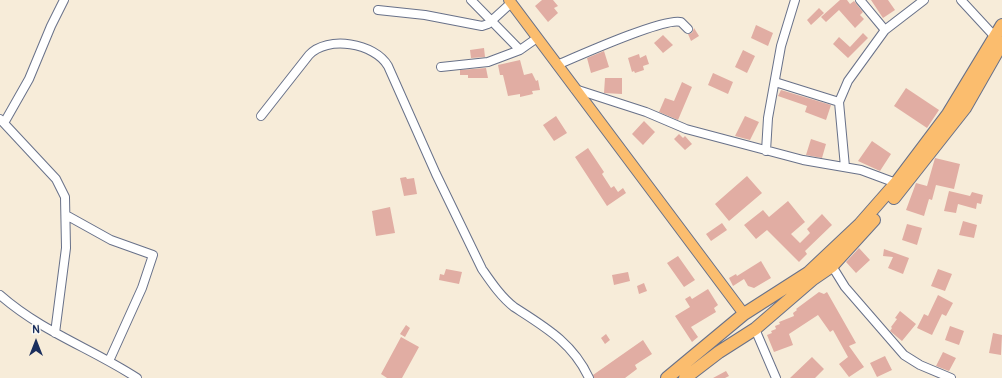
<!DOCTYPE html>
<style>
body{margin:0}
#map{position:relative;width:1002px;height:378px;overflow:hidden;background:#f7ecd9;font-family:Pangolin,sans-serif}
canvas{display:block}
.north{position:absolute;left:16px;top:322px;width:40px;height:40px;-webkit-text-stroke:3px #fdfcf7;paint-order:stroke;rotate:0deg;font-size:11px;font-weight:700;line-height:16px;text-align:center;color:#1b2f5e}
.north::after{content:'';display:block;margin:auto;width:14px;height:18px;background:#1b2f5e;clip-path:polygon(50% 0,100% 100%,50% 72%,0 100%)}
</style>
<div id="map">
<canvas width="1002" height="378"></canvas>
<div class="north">N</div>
</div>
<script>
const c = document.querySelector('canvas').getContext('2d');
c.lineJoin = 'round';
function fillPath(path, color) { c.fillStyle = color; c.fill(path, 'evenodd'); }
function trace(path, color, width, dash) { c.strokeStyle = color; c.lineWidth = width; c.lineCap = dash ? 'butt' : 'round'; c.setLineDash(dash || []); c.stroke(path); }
fillPath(new Path2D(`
 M542 0H553L558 6 554 8 558 13 548 22 535 6Z
 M840 0H847L850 4 854 1 863 12 860 15 864 19 855 28 839 10 826 22 821 17Z
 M871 0H888L895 10 883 18Z
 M819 8 824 13 811 25 807 20Z
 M756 25 773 33 768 46 751 38Z
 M694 28 699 36 691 41 688 34 692 33Z
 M863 33 868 38 848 58 833 44 839 37 850 47Z
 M663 35 673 45 663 53 654 43Z
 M484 48 485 57 471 58 470 50Z
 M743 50 755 56 747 73 735 67Z
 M604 51 609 67 591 73 587 58Z
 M639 54 640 58 646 55 649 64 643 66 644 70 635 73 634 71 632 72 628 58Z
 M520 60 524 75 532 73 536 81 538 80 540 90 532 91 533 94 520 97V94L508 96 503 75H500L498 65Z
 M486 68 488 78H468V75H460V70Z
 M713 73 733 82 728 94 708 85Z
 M605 78H622V94L604 93Z
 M682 82 692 87 678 120 659 112 665 98 674 101Z
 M906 88 939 110 927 128 894 106Z
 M781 90 831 105 826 120 805 112 807 106 778 96Z
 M556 116 567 133 554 141 543 125Z
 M745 116 759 122 750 140 735 136Z
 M644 121 655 132 643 145 632 134Z
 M679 134 683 138 685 136 692 144 685 150 674 139Z
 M811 139 826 144 822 158 806 155Z
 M872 141 891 154 880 171 858 161Z
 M588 148 604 172 602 174 611 188 614 186 618 192 623 188 626 193 607 206 575 157Z
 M935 158 960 164 954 189 936 185 932 200 929 199 924 216 906 210 916 183 927 186Z
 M747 176 762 193 729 221 715 204Z
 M406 177 407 179 414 178 417 194 404 196 400 178Z
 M949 191 970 196 972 192 983 195 981 204 977 203 976 209 958 204 956 213 944 211Z
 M788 201 805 222 791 234 800 243 810 233 807 229 822 214 832 225 805 251 807 254 799 262 767 230 756 239 744 225 763 210 769 217Z
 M390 207 395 233 376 236 372 211Z
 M963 221 977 225 974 238 959 235Z
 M722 223 727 230 711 241 706 234Z
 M907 224 922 228 917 245 902 240Z
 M859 248 870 260 856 273 846 262Z
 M884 249 909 258 903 274 888 268 893 257 883 256Z
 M678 256 695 280 684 287 667 263Z
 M761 261 771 278 754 288 748 286 744 279 733 286 729 278 736 274 737 276Z
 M446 269 462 272 459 284 439 280 440 274 444 275Z
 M938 269 952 274 945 291 931 286Z
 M628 272 630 281 614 285 612 275Z
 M644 283 647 291 639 294 637 286Z
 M708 289 718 305 714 308 716 312 691 327 698 337 692 342 675 316 690 307 685 299 690 296 692 299Z
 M819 292 824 294 827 292 856 343 849 346 864 367 849 377 839 364 848 357 833 330 830 332 818 315 789 334 793 345 774 352 767 335 772 333 771 331 776 329 775 326 780 324 779 322 794 316 793 313 797 310 796 309Z
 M938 295 953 303 946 316 942 314 932 335 917 328 924 314 928 316Z
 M900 311 916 324 902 341 890 331 892 328 891 327 897 319 895 318Z
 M406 325 410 328 405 337 400 334Z
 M950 326 964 331 959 345 945 340Z
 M993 333 1002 335 1001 355 989 353Z
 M606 334 610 340 605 344 601 338Z
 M401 337 419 347 402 378H387L381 374Z
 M643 340 652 354 635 365 637 369 625 378H594L593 375Z
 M943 352 956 358 949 371 936 366Z
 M885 356 892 370 877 377 870 363Z
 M812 357 824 369 815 378H790Z
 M726 371 729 376 725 378H713Z`), '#e1ada3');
const minor = new Path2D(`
 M860 0 885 30
 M961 0 997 39
 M378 10 425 15 482 26 488 24 511 3
 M520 50 537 38
 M557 65C578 56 665 17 681 22L688 29
 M441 67 488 62 520 50 471 0
 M775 82 839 102
 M575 89 646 112 686 129 803 160 861 170 896 183
 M261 116 309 55C327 35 375 43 388 66L436 174 482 269C491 282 501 297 514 307 545 327 573 343 589 378
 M0 119 56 179 65 197 66 248 55 333
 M4 123 29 79 51 26 64 0
 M766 151 768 118 781 46 795 0
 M845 167 839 102 848 81 885 30 924 0
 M66 215 111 240 153 255 142 288 109 361
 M832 266 845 287 904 355 920 365 951 378
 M0 295C42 332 91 348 137 378
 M755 329 776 378`);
const major = new Path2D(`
 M509 0 744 314`);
const highway = new Path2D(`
 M894 198 965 108 1002 43
 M667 378 744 314 808 273 860 224 896 183 948 114 1002 25
 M685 378 719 352 755 329 813 279 832 266 874 220`);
trace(minor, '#687189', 10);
trace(major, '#687189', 12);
trace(highway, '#687189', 14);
trace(minor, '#fff', 8);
trace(major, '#fbbd6e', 10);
trace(highway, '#fbbd6e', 12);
</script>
